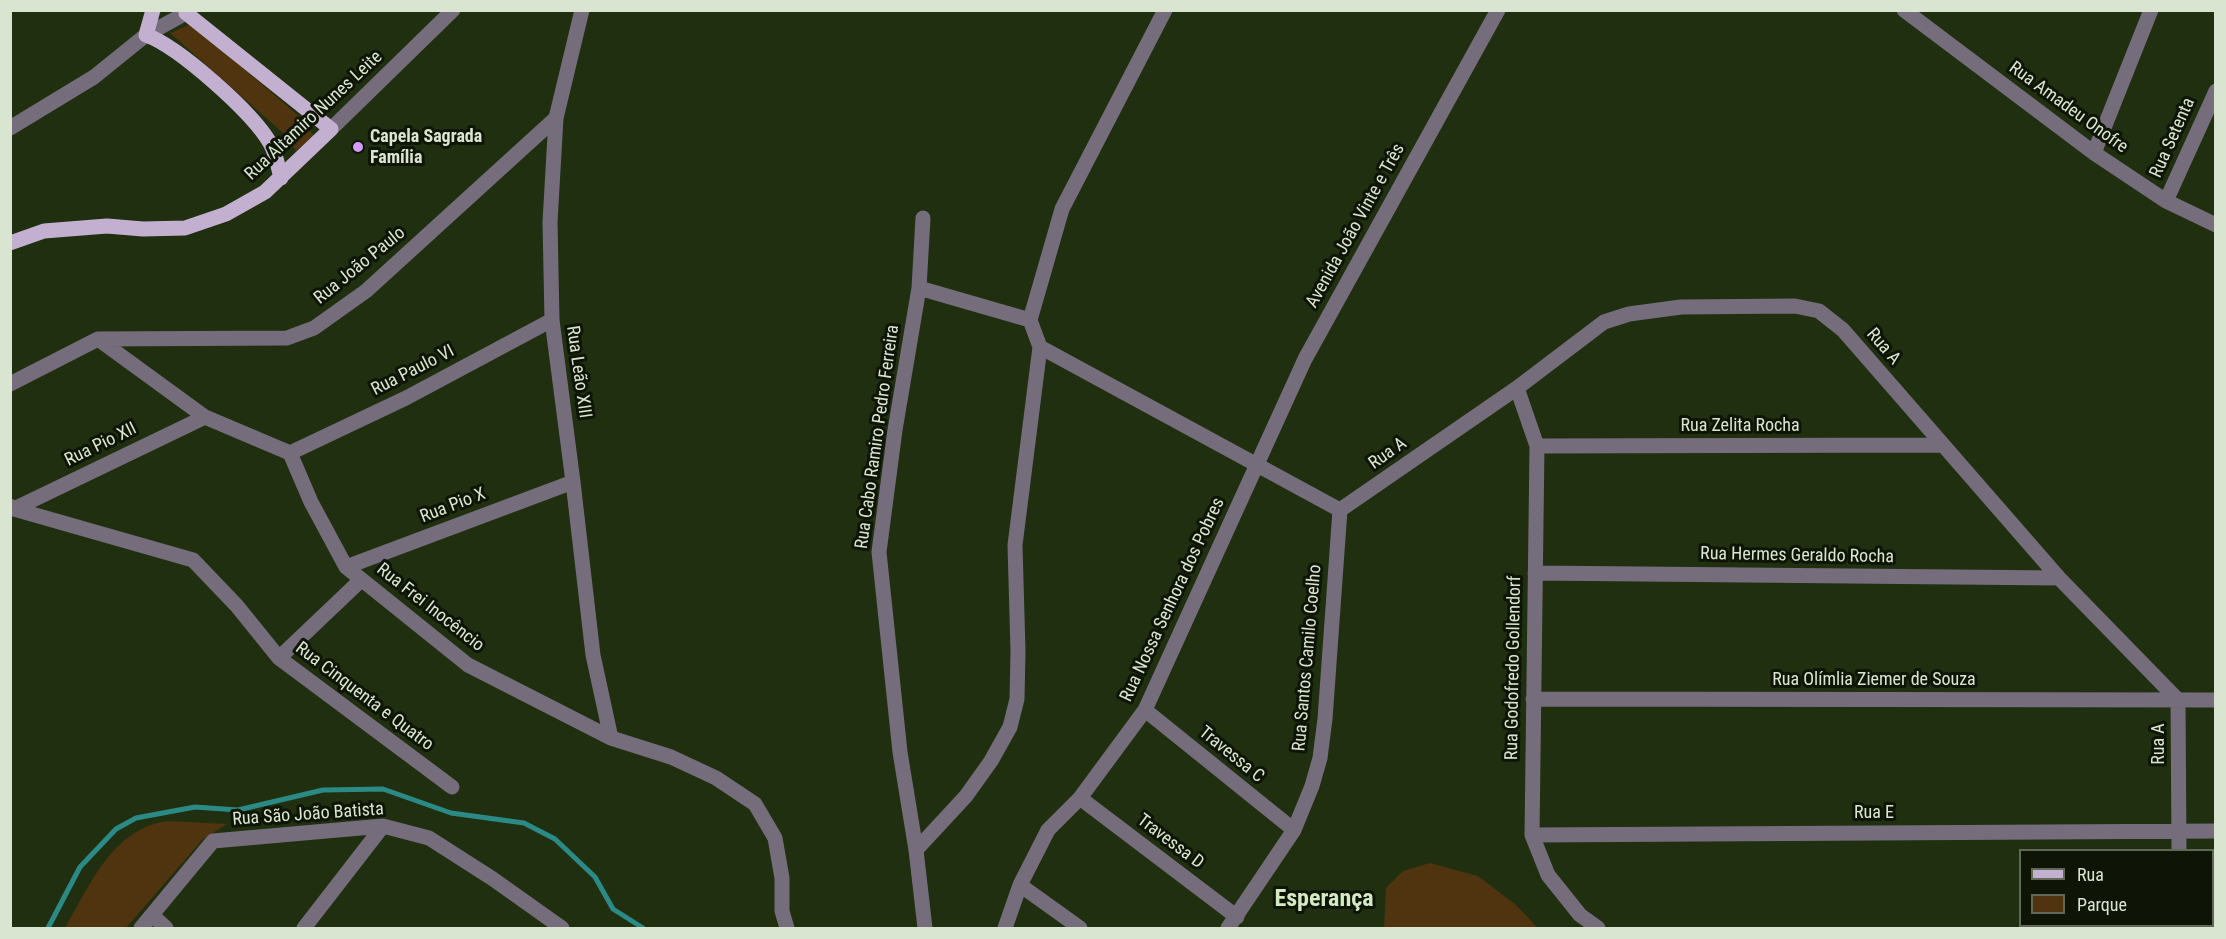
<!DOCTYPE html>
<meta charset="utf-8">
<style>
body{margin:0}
#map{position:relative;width:2226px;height:939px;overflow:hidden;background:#1f2f0f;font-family:"Roboto Condensed",sans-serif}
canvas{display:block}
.frame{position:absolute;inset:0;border:12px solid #dae5d1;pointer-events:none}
.legend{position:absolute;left:2019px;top:849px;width:195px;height:78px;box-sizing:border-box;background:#0e1507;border:2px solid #606858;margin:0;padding:8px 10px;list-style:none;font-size:18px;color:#dae5d1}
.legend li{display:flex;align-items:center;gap:12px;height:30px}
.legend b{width:30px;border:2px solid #606858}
</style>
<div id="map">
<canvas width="2226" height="939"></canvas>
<div class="frame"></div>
<ul class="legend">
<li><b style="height:8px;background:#c3b0d0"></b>Rua</li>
<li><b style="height:16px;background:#4f340f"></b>Parque</li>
</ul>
</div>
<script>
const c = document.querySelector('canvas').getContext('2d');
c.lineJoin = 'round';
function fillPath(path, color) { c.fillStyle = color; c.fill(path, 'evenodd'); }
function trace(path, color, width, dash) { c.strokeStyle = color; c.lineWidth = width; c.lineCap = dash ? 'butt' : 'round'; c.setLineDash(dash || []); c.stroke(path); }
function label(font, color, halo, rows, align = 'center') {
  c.font = font + ' "Roboto Condensed",sans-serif'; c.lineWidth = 6; c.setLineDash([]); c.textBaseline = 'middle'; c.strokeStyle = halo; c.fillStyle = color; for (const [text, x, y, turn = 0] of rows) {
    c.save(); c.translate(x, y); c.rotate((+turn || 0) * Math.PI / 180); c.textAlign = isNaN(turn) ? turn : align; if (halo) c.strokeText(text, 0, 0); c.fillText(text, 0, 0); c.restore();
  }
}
fillPath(new Path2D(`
 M191 24 299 116 314 136 296 151 282 132 170 33Z
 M169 821 227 824 203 839 126 928H65C90 885 113 827 169 821Z
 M1430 863 1478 876 1516 905 1538 928H1384L1386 888 1403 871Z`), '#4f340f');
trace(new Path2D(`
 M48 928 80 867 116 829 136 818 195 807 238 810 323 790 383 789 451 813 524 823 555 839 595 877 613 909 643 928`), '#2c8a86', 5);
trace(new Path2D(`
 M582 10 556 118 550 222 552 320 573 482 593 655 611 738
 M1165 10 1062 209 1030 320 1040 347 1340 510
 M1904 10 2094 153 2166 201 2216 225
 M10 128 94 77 146 35 186 13
 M331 129 453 10
 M2094 153 2151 10
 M2166 201 2216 91
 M919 288 923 218
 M98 339 205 417 290 453 311 502 346 567 468 665 611 738 671 757 716 778 755 804 775 838 782 878V911L787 928
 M10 384 98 339 287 338 314 328 366 291 556 118
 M1517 388 1537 446 1532 835 1548 875 1580 915 1598 928
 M1537 446 1943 445
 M290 453 406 398 552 320
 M10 506 14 509 193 560 237 606 279 658 452 787
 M14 509 205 417
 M1340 510 1517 388 1604 322 1629 314 1681 307 1795 306 1819 311 1843 330 2059 578 2178 700 2179 850
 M346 567 573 482
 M1535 573 2059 578
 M279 658 361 580
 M1533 699 2216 700
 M1145 710 1294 830
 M1080 798 1237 917
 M1532 835 2216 831
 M916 850 966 796 991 761 1010 727 1017 699 1018 651 1015 545 1040 347
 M1020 885 1080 928
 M152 915 166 928
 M141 928 213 841 383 826 429 838 493 879 562 928
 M304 928 383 826
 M925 928 916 850 900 752 879 552 895 430 919 288 1030 320
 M1005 928 1020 885 1048 830 1080 798 1145 710 1305 359 1498 10
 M1228 928 1294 830 1312 786 1320 758 1325 719 1340 510
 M2178 928V926`), '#766d7c', 15);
trace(new Path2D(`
 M153 10 146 35C179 47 252 112 270 143 276 153 278 167 281 178
 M10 243 44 231 107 226 143 229 185 228 226 214 265 192 331 129 186 13 187 10`), '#c3b0d0', 15);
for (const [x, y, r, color] of [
 [358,147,6,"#d59bfb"]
]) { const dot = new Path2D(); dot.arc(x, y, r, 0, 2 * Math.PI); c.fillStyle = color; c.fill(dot); trace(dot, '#0e1507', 2); }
label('18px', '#dae5d1', '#0e1507', [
 ["Rua Amadeu Onofre",2068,108,36],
 ["Rua Altamiro Nunes Leite",314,116,-43],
 ["Rua Setenta",2173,138,-66],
 ["Avenida João Vinte e Três",1356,226,-61],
 ["Rua João Paulo",360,266,-39],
 ["Rua A",1883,347,49],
 ["Rua Paulo VI",413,371,-27],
 ["Rua Leão XIII",578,372,82],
 ["Rua Zelita Rocha",1740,426],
 ["Rua Cabo Ramiro Pedro Ferreira",878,437,-82],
 ["Rua Pio XII",101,445,-26],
 ["Rua A",1388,454,-35],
 ["Rua Pio X",453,506,-21],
 ["Rua Hermes Geraldo Rocha",1797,556,1],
 ["Rua Nossa Senhora dos Pobres",1173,600,-65],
 ["Rua Frei Inocêncio",430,608,38],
 ["Rua Santos Camilo Coelho",1308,658,-85],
 ["Rua Godofredo Gollendorf",1514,668,-89],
 ["Rua Olímlia Ziemer de Souza",1874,680],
 ["Rua Cinquenta e Quatro",364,697,37],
 ["Rua A",2159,744,-90],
 ["Travessa C",1231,755,39],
 ["Rua E",1874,813],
 ["Rua São João Batista",308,815,-4],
 ["Travessa D",1170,842,37]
]);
label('bold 18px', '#dae5d1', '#0e1507', [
 ["Capela Sagrada",370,137],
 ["Família",370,158]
], 'left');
label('bold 24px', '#d4eac2', '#0e1507', [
 ["Esperança",1324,900]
]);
</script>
